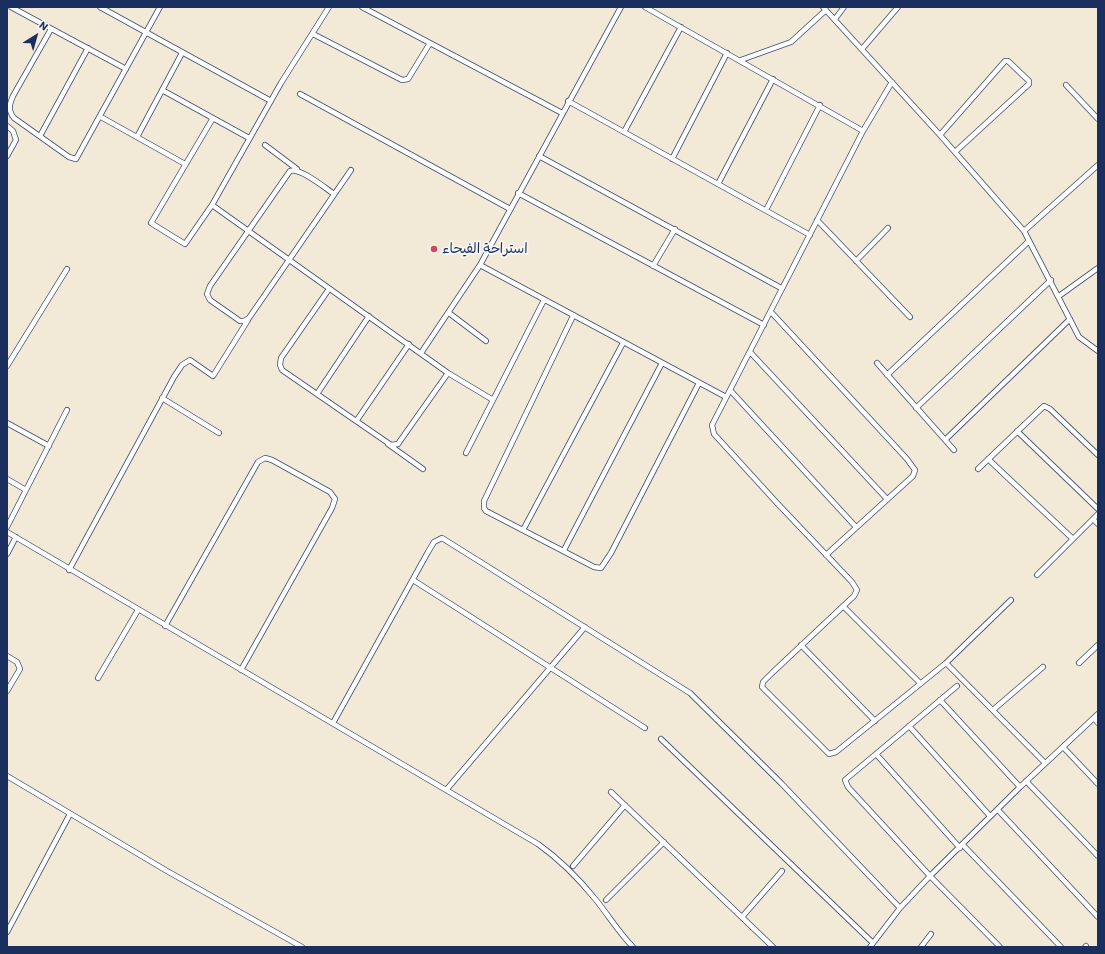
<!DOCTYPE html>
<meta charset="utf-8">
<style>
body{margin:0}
#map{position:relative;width:1105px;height:954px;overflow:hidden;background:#f3e9d7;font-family:Itim,sans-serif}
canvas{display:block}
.frame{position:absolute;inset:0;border:8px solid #1b2f5e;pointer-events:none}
.north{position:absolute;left:16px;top:16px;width:40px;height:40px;-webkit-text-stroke:3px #f6f6f2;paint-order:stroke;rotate:37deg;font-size:11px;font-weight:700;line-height:16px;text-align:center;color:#1b2f5e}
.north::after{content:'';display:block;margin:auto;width:14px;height:18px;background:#1b2f5e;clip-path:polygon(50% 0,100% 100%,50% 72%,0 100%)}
</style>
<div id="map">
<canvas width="1105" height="954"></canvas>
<div class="frame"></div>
<div class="north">N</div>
</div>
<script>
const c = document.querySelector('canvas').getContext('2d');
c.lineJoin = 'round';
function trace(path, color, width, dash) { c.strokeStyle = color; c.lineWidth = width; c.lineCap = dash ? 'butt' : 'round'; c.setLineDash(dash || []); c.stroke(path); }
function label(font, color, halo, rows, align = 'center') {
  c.font = font + ' Itim,"Playpen Sans Arabic",sans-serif'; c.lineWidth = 3.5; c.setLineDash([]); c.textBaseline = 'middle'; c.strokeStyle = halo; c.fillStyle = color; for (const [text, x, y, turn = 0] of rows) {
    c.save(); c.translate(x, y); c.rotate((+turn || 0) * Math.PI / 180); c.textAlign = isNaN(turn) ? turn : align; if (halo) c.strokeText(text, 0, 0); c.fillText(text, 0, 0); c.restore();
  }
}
const minor = new Path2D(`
 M11 7 126 69
 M100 7 271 101
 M362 7 562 113
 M621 7 480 265 726 397
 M645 7 863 131
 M823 7 940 135 1024 231 1079 337 1098 351
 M835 19 844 7
 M51 29 13 96C9 105 8 110 14 118L69 157 76 159 160 7
 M313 34 402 80 408 79 430 43
 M862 49 898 7
 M741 60 791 42 826 10
 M892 82 863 131 712 425 714 434 777 503 852 582 857 590 854 596 772 673 763 682 762 687 829 754 836 752 946 663 1045 763
 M1066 85 1098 119
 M162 90 249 138
 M300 94 510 209
 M568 101 810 235
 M101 117 185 164
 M213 118 151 223 185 244 212 205 281 83 329 7
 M7 126 13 131 16 140 7 156
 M624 132 681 27
 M940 135 1005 61H1008L1029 81V84L955 152
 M40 136 88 48
 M137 137 182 53
 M265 145 297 169
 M539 156 781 288
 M672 159 727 53
 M718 184 773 79
 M518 193 764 325
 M334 194C325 188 300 167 290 171L210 286 207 294 210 300 240 321H244L249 318 351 170
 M212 205 448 373 493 400
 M766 210 820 105
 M817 220 910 317
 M1024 231 1098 165
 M856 261 888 228
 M653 266 675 229
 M329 289 281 358 280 365 282 370 391 445 398 444 400 441 448 373
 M1059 296 1098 268
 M771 312 907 459 915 470 913 476 826 555
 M449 313 486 341
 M573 316 484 501V508L486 511 594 567 601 568 611 553 699 383
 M750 352 886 498
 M421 353 480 265
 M877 363 954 450
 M7 366 67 269
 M887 375 1029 241
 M730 390 856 527
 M317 394 369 316
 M162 398 219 433
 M916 408 1051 280
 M357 420 409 344
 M7 423 49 446
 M1017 431 1098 509
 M945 440 1070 319
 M388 444 423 469
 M466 453 544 300
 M988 459 1073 539
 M978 469 1044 406 1050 409 1098 455
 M7 479 26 490
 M1098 514 1093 519 1098 524
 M7 527 67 410
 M523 530 623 343
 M7 532 538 844C559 859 580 880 596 900 609 916 619 933 633 947
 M564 550 662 363
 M7 554 16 537
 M69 570 174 377 182 365 190 360 213 376 248 320
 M1037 575 1093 519
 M413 580 645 728
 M843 606 920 683
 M165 626 258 462 265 458 272 460 330 492 335 499 332 508 241 670
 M801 645 875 721
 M7 656 17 662 20 669 7 691
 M946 663 1011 600
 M1079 663 1098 645
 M98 678 138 610
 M957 686 845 780 848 787 930 876 1000 947
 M940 700 1020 787
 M993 710 1043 667
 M1094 718 1098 723
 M333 723 428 552 434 542 442 538 690 693 781 783 900 908
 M909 726 990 816
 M661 739 873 943
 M1063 747 1098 784
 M876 754 960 848
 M7 776 167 871 302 947
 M1026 781 1098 856
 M447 789 585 627
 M611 792 773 947
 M998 810 1098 917
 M963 845 1061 947
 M573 866 625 805
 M606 900 664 842
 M742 917 782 871
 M7 932 70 814
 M870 947 900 908 930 876 1020 787 1098 714
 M921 947 931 934
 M1085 947 1086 946`);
trace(minor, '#3b4b70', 6);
trace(minor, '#fff', 4.5);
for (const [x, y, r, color] of [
 [434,249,4,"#d1495b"]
]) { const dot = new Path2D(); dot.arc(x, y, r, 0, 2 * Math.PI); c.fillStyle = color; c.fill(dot); trace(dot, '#f6f6f2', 1.5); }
label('14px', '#1b2f5e', '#f6f6f2', [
 ["استراحة الفيحاء",442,249]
], 'left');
</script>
